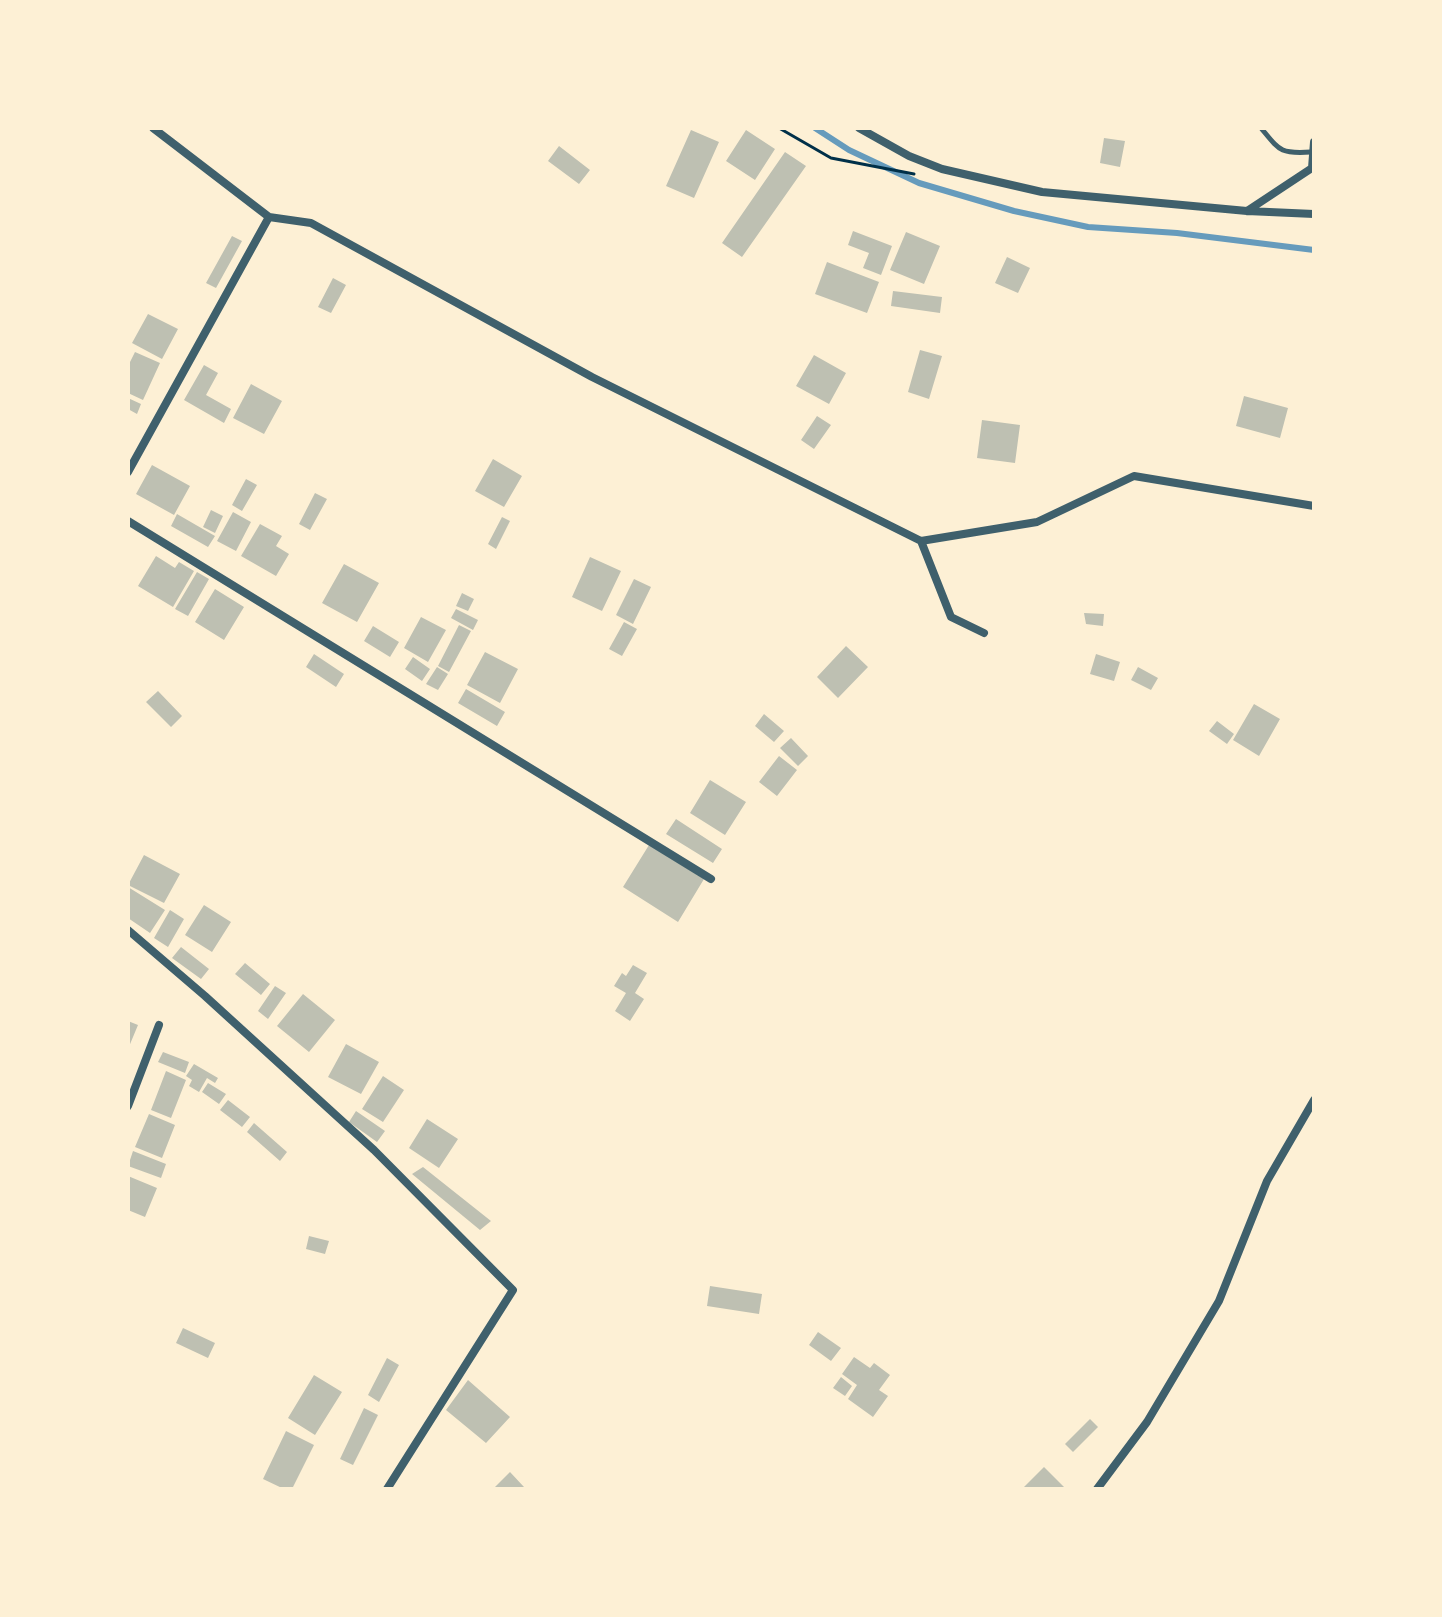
<!DOCTYPE html>
<style>
body{margin:0}
#map{position:relative;width:1442px;height:1617px;overflow:hidden;background:#fdf0d5;font-family:Lato,sans-serif}
canvas{display:block}
.frame{position:absolute;inset:0;border:130px solid #fdf0d5;pointer-events:none}
</style>
<div id="map">
<canvas width="1442" height="1617"></canvas>
<div class="frame"></div>
</div>
<script>
const c = document.querySelector('canvas').getContext('2d');
c.lineJoin = 'round';
function trace(path, color, width, dash) { c.strokeStyle = color; c.lineWidth = width; c.lineCap = dash ? 'butt' : 'round'; c.setLineDash(dash || []); c.stroke(path); }
function fillPath(path, color) { c.fillStyle = color; c.fill(path, 'evenodd'); }
trace(new Path2D(`
 M815 128 849 150 919 183 1014 211 1088 227 1177 233 1314 250`), '#669bbc', 6);
fillPath(new Path2D(`
 M691 130 719 142 694 198 666 186Z
 M746 130 775 149 755 180 726 161Z
 M1104 138 1125 141 1120 167 1100 163Z
 M559 146 590 170 579 184 548 161Z
 M785 152 806 166 742 257 722 243Z
 M853 231 892 246 881 275 863 268 869 253 848 245Z
 M906 232 940 246 924 284 890 270Z
 M232 236 242 241 216 288 206 283Z
 M1007 257 1030 268 1018 293 995 283Z
 M827 262 879 282 867 313 815 294Z
 M333 278 346 285 331 313 318 307Z
 M893 291 942 297 940 313 891 306Z
 M148 314 178 329 162 359 132 343Z
 M920 350 942 356 929 399 908 392Z
 M135 352 160 363 143 400 128 393V366Z
 M814 355 846 373 829 404 796 386Z
 M204 365 218 373 206 395 231 409 224 423 184 400Z
 M251 384 282 401 264 434 233 418Z
 M1244 396 1288 408 1280 438 1236 426Z
 M128 398 141 404 137 414 128 409Z
 M817 416 831 425 814 449 801 440Z
 M982 420 1020 425 1015 463 977 458Z
 M493 459 522 476 504 507 475 491Z
 M152 465 190 486 174 515 136 494Z
 M246 479 257 485 242 511 232 505Z
 M315 493 327 499 310 530 299 524Z
 M211 510 223 516 215 533 203 527Z
 M233 512 251 522 236 551 217 541Z
 M177 514 215 536 208 547 171 526Z
 M502 517 510 521 496 549 488 544Z
 M260 524 282 536 276 546 289 554 276 576 241 556Z
 M156 556 175 568 179 562 194 571 173 607 138 586Z
 M590 557 621 571 602 611 572 597Z
 M344 564 379 583 357 622 322 603Z
 M197 572 209 579 188 616 175 609Z
 M634 579 651 587 633 624 616 615Z
 M215 589 244 607 224 640 195 622Z
 M462 593 474 599 468 611 456 606Z
 M456 609 478 620 473 630 451 618Z
 M1084 613 1104 614 1103 626 1086 624Z
 M421 617 446 630 428 662 404 648Z
 M624 622 637 629 622 656 609 649Z
 M459 625 471 631 449 672 438 666Z
 M373 626 399 642 390 657 364 641Z
 M846 646 868 667 838 698 817 677Z
 M485 652 518 669 500 703 467 685Z
 M314 654 344 674 336 687 306 667Z
 M1096 654 1120 662 1114 681 1090 674Z
 M413 657 430 669 422 681 405 669Z
 M437 667 448 674 438 690 426 684Z
 M1138 667 1158 678 1151 690 1131 680Z
 M466 689 505 712 497 726 458 703Z
 M158 691 182 716 171 727 146 702Z
 M1254 704 1280 719 1259 756 1233 740Z
 M764 714 784 731 774 742 755 726Z
 M1217 721 1234 734 1227 744 1209 731Z
 M791 738 808 756 798 766 780 748Z
 M779 756 797 770 777 796 759 782Z
 M710 780 746 802 725 835 690 813Z
 M676 819 722 849 713 863 666 834Z
 M649 845 704 879 678 922 623 887Z
 M144 855 180 874 164 903 128 885Z
 M128 887 165 910 150 933 128 918Z
 M204 905 231 922 212 952 185 935Z
 M170 910 184 919 168 947 154 938Z
 M181 947 209 969 201 979 172 958Z
 M245 963 270 984 261 995 235 974Z
 M633 965 647 973 635 993 644 999 630 1021 615 1011 626 993 614 986 622 973 626 976Z
 M275 986 286 993 268 1019 258 1011Z
 M303 994 335 1020 309 1052 277 1026Z
 M128 1021 138 1025 128 1049Z
 M346 1044 379 1062 361 1094 328 1077Z
 M163 1052 189 1062 185 1073 158 1062Z
 M194 1064 218 1078 215 1083 207 1078 199 1092 189 1086 192 1080 186 1076Z
 M166 1071 186 1080 171 1118 151 1110Z
 M383 1076 404 1090 383 1122 362 1109Z
 M208 1083 226 1094 219 1104 202 1092Z
 M228 1100 250 1117 242 1127 220 1110Z
 M356 1111 385 1131 377 1142 349 1122Z
 M149 1114 175 1125 162 1158 135 1147Z
 M427 1119 458 1139 439 1168 409 1148Z
 M254 1123 287 1152 280 1161 247 1132Z
 M133 1151 166 1164 161 1178 128 1166Z
 M423 1167 491 1221 480 1230 412 1174Z
 M128 1176 157 1188 145 1217 128 1210Z
 M309 1236 329 1241 325 1254 306 1249Z
 M710 1286 762 1294 759 1314 707 1306Z
 M183 1328 215 1343 208 1358 176 1343Z
 M818 1332 841 1348 831 1361 809 1345Z
 M854 1357 870 1368 874 1363 890 1375 879 1390 888 1396 873 1417 848 1399 857 1385 842 1374Z
 M387 1358 399 1365 379 1402 368 1395Z
 M314 1375 342 1392 315 1435 288 1418Z
 M841 1377 852 1386 845 1396 833 1388Z
 M468 1380 510 1417 486 1443 446 1410Z
 M364 1408 378 1415 353 1465 340 1459Z
 M1090 1419 1098 1427 1073 1452 1065 1444Z
 M286 1431 314 1445 292 1489H284L263 1479Z
 M1044 1467 1064 1487 1022 1489Z
 M510 1472 524 1487 493 1489Z`), '#bec0b2');
trace(new Path2D(`
 M779 128 831 158 914 174`), '#003049', 3);
trace(new Path2D(`
 M1261 128C1280 151 1280 154 1311 152`), '#3f606c', 5);
trace(new Path2D(`
 M153 128 269 217 311 223 592 377 921 541 951 617 984 633
 M859 128 909 156 942 169 1042 192 1247 211 1314 214
 M1314 142 1312 168 1314 169
 M1247 211 1312 168
 M128 472 269 217
 M128 521 711 879
 M921 541 1037 522 1134 476 1314 506
 M128 930 205 996 374 1150 513 1290 387 1489
 M128 1106 159 1025
 M1097 1489 1147 1422 1219 1301 1267 1181 1314 1100`), '#3f606c', 8);
</script>
